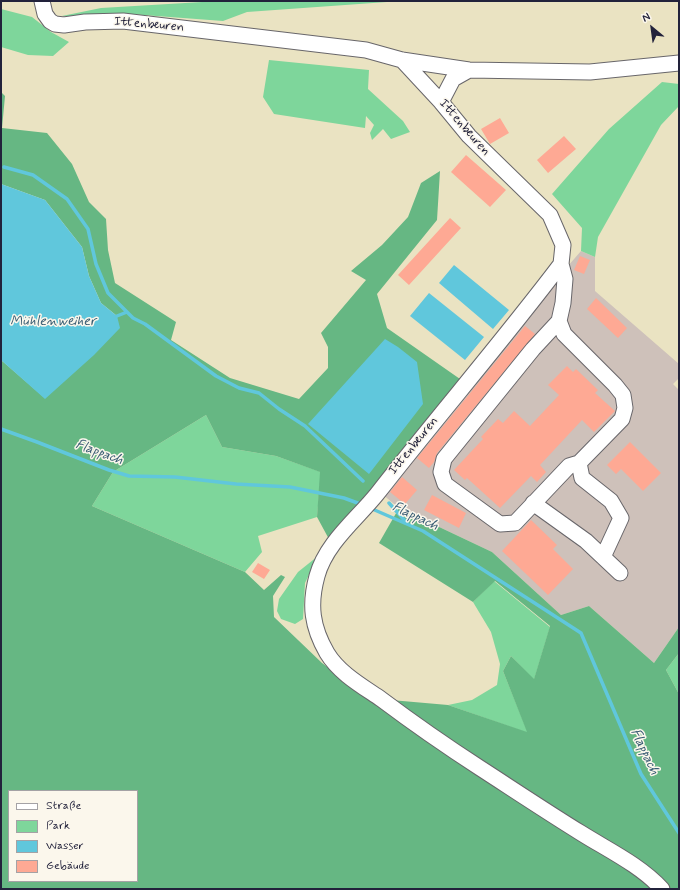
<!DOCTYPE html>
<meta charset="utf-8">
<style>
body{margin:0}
#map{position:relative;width:680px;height:890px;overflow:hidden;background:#eae3c2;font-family:Mynerve,sans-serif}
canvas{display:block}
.frame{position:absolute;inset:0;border:2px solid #22223b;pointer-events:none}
.legend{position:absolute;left:8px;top:790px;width:130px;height:92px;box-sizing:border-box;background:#fbf7ec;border:1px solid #a4a2a5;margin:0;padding:5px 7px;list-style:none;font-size:12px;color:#22223b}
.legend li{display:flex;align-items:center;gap:8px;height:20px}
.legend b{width:20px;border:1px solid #a4a2a5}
.north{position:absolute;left:632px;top:8px;width:40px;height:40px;-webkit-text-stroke:3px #fbf7ec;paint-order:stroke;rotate:331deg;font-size:11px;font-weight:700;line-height:16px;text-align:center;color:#22223b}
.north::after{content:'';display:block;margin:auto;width:14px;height:18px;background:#22223b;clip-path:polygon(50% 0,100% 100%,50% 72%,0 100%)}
</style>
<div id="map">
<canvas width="680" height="890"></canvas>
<div class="frame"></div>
<ul class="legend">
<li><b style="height:5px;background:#fff"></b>Straße</li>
<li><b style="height:11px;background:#7ed69b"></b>Park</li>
<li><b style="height:11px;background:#60c7dc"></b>Wasser</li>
<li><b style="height:11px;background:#fea994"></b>Gebäude</li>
</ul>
<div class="north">N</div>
</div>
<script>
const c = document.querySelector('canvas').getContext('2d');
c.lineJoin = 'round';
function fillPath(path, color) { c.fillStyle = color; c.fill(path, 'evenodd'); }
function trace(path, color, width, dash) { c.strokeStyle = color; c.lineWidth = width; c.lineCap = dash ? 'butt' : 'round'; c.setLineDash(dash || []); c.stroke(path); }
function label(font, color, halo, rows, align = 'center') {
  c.font = font + ' Mynerve,sans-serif'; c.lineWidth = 3; c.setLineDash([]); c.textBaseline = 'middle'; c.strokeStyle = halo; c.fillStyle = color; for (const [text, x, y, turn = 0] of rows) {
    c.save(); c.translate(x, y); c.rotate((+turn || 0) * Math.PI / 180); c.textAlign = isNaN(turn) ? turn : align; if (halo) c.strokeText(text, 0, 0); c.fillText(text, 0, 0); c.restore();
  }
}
fillPath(new Path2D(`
 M581 251 595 257V291L679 364V378L673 384 679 390V627L654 663 589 606 561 615 492 552 399 508 382 494 561 274Z`), '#cec1ba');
fillPath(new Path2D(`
 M219 1H401L247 12 223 21 130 14 71 17 62 16 101 8Z
 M1 9 32 17 51 32 69 42 53 56 28 55 1 47Z
 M269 60 369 70 368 89 403 121 410 132 391 139 383 129 372 140 370 133 374 125 366 116 365 128 274 114 263 97Z
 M662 82 679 84V106L661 125 598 237 595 257 581 251 582 228 552 194 609 129Z
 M206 415 222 447 276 456 321 472 317 517 258 536 262 552 245 572 92 506 113 472Z
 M318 556 305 583 303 619 295 624 281 619 277 611 279 599 298 572Z
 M494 581 550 627 534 680 511 656 503 671 528 733 448 705 472 700 497 685 500 664 491 632 473 602Z
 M679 653V694L666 670Z`), '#7ed69b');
fillPath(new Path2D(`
 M1 92 5 96 2 128 47 133 72 164 89 202 106 219 108 250 115 283 176 322 171 340 230 378 299 399 328 368V347L321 333 366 280 351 271 382 245 408 217 421 183 440 171 437 220 377 294 387 328 460 379 330 541 317 517 320 472 276 456 222 447 206 415 113 472 92 506 245 572 264 590 281 575 285 577 273 596 274 617 322 663 368 698 448 705 527 732 503 671 511 656 534 679 550 626 495 581 473 602 379 543 399 508 492 552 561 615 589 606 654 663 679 627V653L666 670 679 694V889H1V360L45 398 117 316 101 303 89 276 82 247 45 200 1 184ZM9 791H137V881H9Z`), '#66b783');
fillPath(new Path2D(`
 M1 184 45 200 82 247 89 276 101 303 117 316 120 328 94 355 45 399 1 360Z
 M454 265 509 310 493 329 439 283Z
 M429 293 484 337 465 360 410 316Z
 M385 339 398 347 417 362 423 404 369 474 308 424Z`), '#60c7dc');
trace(new Path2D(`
 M4 167 33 175 67 199 88 229 96 264 108 293 133 318 145 324 216 376 239 388 259 393 279 409 305 426 363 481
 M117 316 127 312
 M1 429 37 442 109 470 129 476 175 477 236 484 290 487 344 498 363 505
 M389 503 407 523
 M370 508 423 531 581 633 641 774 679 833`), '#60c7dc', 3.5);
fillPath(new Path2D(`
 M500 118 509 133 490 144 481 129Z
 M564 136 576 149 548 173 537 160Z
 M466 155 506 190 490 207 451 172Z
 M450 218 461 228 409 285 398 275Z
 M580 256 590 260 584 274 574 270Z
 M596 298 627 328 618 338 587 309Z
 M525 326 535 334 437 453 434 462 429 468 417 458Z
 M567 366 573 372 576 369 598 390 595 393 615 411 594 432 582 420 540 465 546 472 537 482 531 476 500 508 467 478 465 480 454 470 483 439 481 437 498 419 503 423 514 411 530 426 559 395 548 385Z
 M630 442 661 473 643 491 621 469 616 474 607 465Z
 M402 477 417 490 405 504 390 492Z
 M432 495 466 513 459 528 424 510Z
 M531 520 557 545 553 549 573 569 548 595 502 551Z
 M258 563 270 570 264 579 252 572Z`), '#fea994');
const minor = new Path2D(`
 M42 1 45 14 50 21 55 24 64 25 85 22 123 21 366 50 402 60 469 70 590 72 679 63
 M402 60 441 102 469 136 550 215 563 245 561 264C502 342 437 417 377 494 356 520 326 543 317 576 309 605 312 627 327 653 339 673 362 686 381 699 413 723 446 746 480 768 514 790 547 812 581 833 608 850 640 865 662 889
 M441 102 453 79 469 70
 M559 321 533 349 444 459 441 472 445 484 500 524 515 523 569 466 579 463 622 419 625 408 623 395 615 385 564 334 559 321 563 303 565 279 561 264
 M579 463 582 478 611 501 621 518 603 557
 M533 503 586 541 620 573`);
trace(minor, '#68666a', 17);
trace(minor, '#fff', 15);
label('13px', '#22223b', '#fbf7ec', [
 ["Ittenbeuren",149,25,5],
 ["Ittenbeuren",464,128,49],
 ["Ittenbeuren",414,446,-51]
]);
label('italic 14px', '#385c73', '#fbf7ec', [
 ["Mühlenweiher",53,322],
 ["Flappach",99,453,20],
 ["Flappach",415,517,25],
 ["Flappach",644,752,65]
]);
</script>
